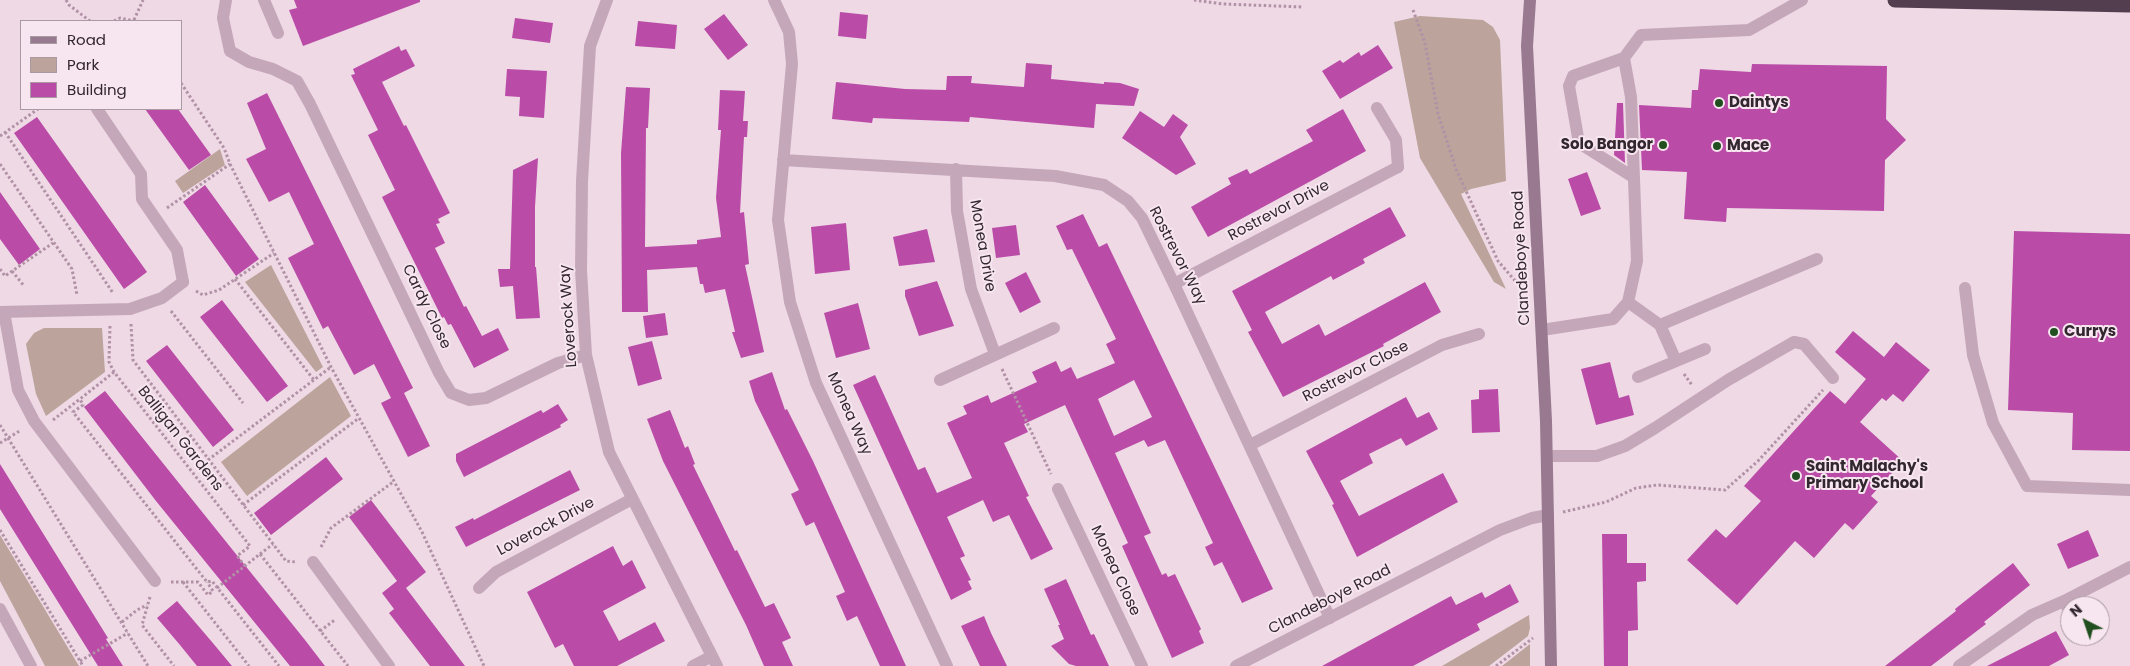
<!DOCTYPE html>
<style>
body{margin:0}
#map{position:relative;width:2130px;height:666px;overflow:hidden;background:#eed9e5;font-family:Poppins,sans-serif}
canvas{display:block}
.legend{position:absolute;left:20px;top:20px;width:162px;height:90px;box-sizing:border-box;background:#f7e5ef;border:1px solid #a899a2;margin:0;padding:6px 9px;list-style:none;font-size:15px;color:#32272f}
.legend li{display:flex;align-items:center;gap:10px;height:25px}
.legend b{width:25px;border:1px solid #a899a2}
.north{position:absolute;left:2060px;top:596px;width:50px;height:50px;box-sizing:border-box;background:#f7e5ef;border:1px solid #a899a2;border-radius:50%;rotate:319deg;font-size:14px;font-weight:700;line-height:20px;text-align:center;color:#32272f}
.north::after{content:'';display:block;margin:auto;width:18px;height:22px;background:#214f20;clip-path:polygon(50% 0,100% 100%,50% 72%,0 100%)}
</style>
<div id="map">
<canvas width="2130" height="666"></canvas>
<ul class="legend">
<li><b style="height:6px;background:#98798f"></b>Road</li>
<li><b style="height:14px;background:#bca39b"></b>Park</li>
<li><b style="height:14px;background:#ba4ca8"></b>Building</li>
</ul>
<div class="north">N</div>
</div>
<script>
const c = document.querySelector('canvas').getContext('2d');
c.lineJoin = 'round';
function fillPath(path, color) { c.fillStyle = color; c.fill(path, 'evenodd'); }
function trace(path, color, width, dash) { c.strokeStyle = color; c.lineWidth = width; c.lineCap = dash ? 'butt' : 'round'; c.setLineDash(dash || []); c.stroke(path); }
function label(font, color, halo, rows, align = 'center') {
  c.font = font + ' Poppins,sans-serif'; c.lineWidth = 4; c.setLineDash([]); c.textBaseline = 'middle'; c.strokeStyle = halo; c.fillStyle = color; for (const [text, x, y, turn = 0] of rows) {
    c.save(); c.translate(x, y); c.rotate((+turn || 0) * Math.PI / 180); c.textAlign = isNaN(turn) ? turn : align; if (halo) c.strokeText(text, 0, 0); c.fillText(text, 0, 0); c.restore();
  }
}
fillPath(new Path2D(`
 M1420 16 1483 20 1493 27 1500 40 1506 181 1471 189 1461 194 1506 289 1494 282 1420 158 1394 22Z
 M220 149 225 165 183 193 175 181Z
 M271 265 323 367 316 372 245 282Z
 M44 328H102L105 372 46 416 36 394 26 344 34 333Z
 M330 377 351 416 247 496 221 462Z
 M0 535 79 666H45L0 581Z
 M1529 615 1530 628 1528 636 1489 666H1442Z
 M1530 644V666H1502Z`), '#bca39b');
fillPath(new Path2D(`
 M294 0H420V2L303 46 289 10 297 8Z
 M840 12 868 15 866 39 838 36Z
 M724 14 748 45 728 60 704 29Z
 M515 18 553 23 550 43 512 38Z
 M638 21 677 25 675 49 635 46Z
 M1378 45 1393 68 1340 99 1322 71 1340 60 1343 63 1359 52 1361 56Z
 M399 46 401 51 406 49 415 66 382 82 404 126 406 125 450 213 438 219 440 223 436 224 445 243 435 248 464 307 466 306 482 336 498 328 509 350 474 368 451 324 448 325 444 317 442 318 382 197 395 190 368 135 378 130 351 75 355 74 353 69Z
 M1026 63 1052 65 1051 79 1104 84V82L1120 83 1139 89 1134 106 1096 104 1094 128 970 117 969 122 873 118 872 123 832 119 836 82 905 89 946 90 947 76H972L971 83 1024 87Z
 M1752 64 1887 66 1886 119 1906 140 1885 160 1884 211 1727 208 1726 222 1684 219 1687 172 1642 170 1639 105 1691 108 1692 90H1698L1700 69 1751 72Z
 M507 69 547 71 544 118 519 116 520 97 505 96Z
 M626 87 650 88 648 128H646L645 247 697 244V240L721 237 716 198 721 130H718L720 90 745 91 743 121H748L747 137H744L740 213 744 212 749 264 745 265 764 352 741 358 732 332H735L725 289 705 293 703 284H700L697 267 647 270 648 312H622L621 153Z
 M267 93 413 388 404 393 430 446 408 457 381 403 391 398 374 364 354 375 328 326 323 329 288 258 314 244 289 192 269 202 246 159 266 149 247 103Z
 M1617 103H1623L1625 163 1614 155Z
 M145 109H178L211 155 189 170Z
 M1343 109 1366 151 1208 237 1191 207 1231 184 1228 178 1247 169 1250 174 1313 141 1306 130Z
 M1140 111 1164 127 1173 114 1188 125 1180 137 1196 164 1176 175 1122 138Z
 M37 117 147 272 124 289 14 133Z
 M538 158 535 207V267H536L540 318 516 319 513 286 500 287 498 269H510L513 170Z
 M1587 172 1601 209 1581 216 1568 179Z
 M205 185 259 259 236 276 183 202Z
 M0 192 40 249 19 265 0 239Z
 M1390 207 1406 236 1363 259 1365 263 1333 280 1331 276 1265 312 1282 344 1319 324 1325 336 1425 282 1441 312 1383 344 1384 346 1283 397 1248 332 1252 330 1232 291Z
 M1083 214 1099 247 1107 243 1273 589 1242 603 1222 562 1214 566 1205 547 1213 543 1165 440 1148 447 1144 440 1115 453 1151 533 1144 536 1162 575 1166 573 1168 577 1175 574 1201 629 1199 631 1204 643 1172 658 1122 546 1128 543 1065 405 1024 424 1028 432 1004 443 1029 496 1026 497 1053 549 1031 560 1009 515 993 522 983 500 947 517 965 556 960 558 971 580 968 581 972 589 951 600 853 385 875 375 918 470 925 467 937 493 972 478 947 423 967 414 963 406 988 395 991 403 1037 382 1032 372 1056 361 1061 372 1071 367 1077 379 1115 363 1106 344 1116 339 1072 249 1067 250 1056 226ZM1134 380 1152 417 1114 436 1098 399Z
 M846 223 850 270 815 274 811 227Z
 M1016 225 1020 255 996 258 992 228Z
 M927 229 935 262 899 266 893 237Z
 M2014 231 2130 234V451L2072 450 2073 413 2008 410Z
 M1026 272 1041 302 1020 313 1005 283Z
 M937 281 954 326 919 336 905 296V290Z
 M222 300 288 386 267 402 200 317Z
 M858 303 870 349 836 358 824 313Z
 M665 313 668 335 646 338 643 316Z
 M1853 331 1884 357 1896 342 1930 370 1903 402 1893 394 1886 401 1882 398 1860 422 1903 461 1871 496 1878 502 1853 530 1845 523 1814 558 1795 541 1737 605 1687 560 1716 529 1726 538 1761 501 1744 486 1830 391 1845 404 1866 379 1835 352Z
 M652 341 662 379 638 386 628 347Z
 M167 345 234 430 213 447 146 361Z
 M1610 362 1619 398 1629 395 1634 415 1596 425 1581 369Z
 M772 372 785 410 787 409 813 461 906 666H880L857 616 847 621 836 596 845 592 814 522 806 526 791 494 799 490 755 401 749 381Z
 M1498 389 1500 432 1472 433 1471 400 1479 399V390Z
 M105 391 305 640 325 666H290L156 501 84 407Z
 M1406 397 1417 418 1429 412 1438 429 1406 446 1401 438 1369 454 1373 463 1340 481 1359 516 1443 473 1458 502 1357 557 1332 505 1334 504 1306 451Z
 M558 404 568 420 560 425 561 427 464 477 456 461V454L541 410 543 413Z
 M670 410 685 448 688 446 695 464 693 465 735 551 737 550 765 607 774 603 791 638 782 642 793 666H764L746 625 663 461 647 419Z
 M326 457 343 479 271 535 254 513Z
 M0 464 108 638 106 639 123 666H98L0 509Z
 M570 470 580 490 466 547 455 527 473 518 474 520Z
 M371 500 426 572 406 588 465 666H430L389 613 394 609 382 593 397 581 349 517Z
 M2088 530 2099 556 2068 569 2057 544Z
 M1602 534H1627V563H1646V581L1637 582 1638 630 1628 631V666H1604Z
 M613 546 623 566 632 560 646 588 603 611 619 641 655 622 665 641 617 666H574L563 644 555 648 527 592Z
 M2013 563 2030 585 1984 622 1986 624 1931 666H1885L1956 611 1955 609Z
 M1066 579 1091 635 1094 634 1109 666H1076L1069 664 1051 646 1064 639 1058 625H1060L1044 589Z
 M1510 584 1519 602 1477 624 1480 630 1413 666H1322L1451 596 1456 605 1482 592 1485 598Z
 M177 601 212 642 232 666H197L180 645 157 618Z
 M984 616 991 633 1007 666H980L971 647 961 626Z
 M2056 631 2069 655 2049 666H1987Z`), '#ba4ca8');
trace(new Path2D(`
 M66 0 69 5 90 21
 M1194 0 1223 4 1303 7
 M1413 10 1425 43 1438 114 1456 169 1498 261 1523 290
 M134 20 143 0
 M114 21 120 18 134 21
 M181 83 224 148 230 164 331 367 422 532 484 666
 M5 132 113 293
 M0 136 38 109
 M0 164 72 269 77 295
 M167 208 230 164
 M0 269 5 276 53 243
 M12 271 24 286
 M235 279 314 380
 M196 291 203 295 219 290 274 253
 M171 311 243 403
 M131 324 133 360 286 561 296 562
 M110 326 109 362 114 372 250 546 237 556 245 566
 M1002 369 1051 474
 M114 372 80 399 83 405 73 412 207 582 212 581 279 666
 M1684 374 1692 385
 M53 420 80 399
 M0 425 148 666
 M0 443 21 430
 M208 460 331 367
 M243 505 359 418
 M1563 512 1606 502 1636 488 1657 485 1725 490 1758 461 1823 390
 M0 530 83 666
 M321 547 331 528 393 482
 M260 554 273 544
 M171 582H198L208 595 213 591 207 582
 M183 582 249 666
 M217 588 260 554 348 666
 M150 597 142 625 174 666
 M122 622 137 610 147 605
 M320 631 336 619
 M80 661 128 633
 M1496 666 1533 638`), '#b191a6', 3, [2.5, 2.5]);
trace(new Path2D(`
 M264 0 278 33
 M1624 58 1573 76 1569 86 1579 143 1633 177
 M1377 108 1396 140 1398 167
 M97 109 141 174 142 199 177 250 183 282
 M1965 288 1973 355 1993 423 2027 486 2130 490
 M1628 302 1660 325 1817 259
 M1660 325 1676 361
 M1542 330 1613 319 1628 302 1637 261 1631 97 1624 58 1641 35 1749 30 1802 0
 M1638 377 1705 349
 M1547 456H1597L1625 446 1655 428 1728 380 1794 342 1804 344 1833 378`), '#c5a7ba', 12);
trace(new Path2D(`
 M226 0 223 18 230 51 249 62 273 69 297 81 310 104 439 373 451 393 469 400 486 398 558 363 586 355
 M607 0 590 46 582 181 581 270 586 355 609 452 717 666
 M774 0 789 32 792 64 778 220 790 302 816 383 947 666
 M783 160 1055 176 1104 185 1128 201 1142 218 1174 284 1330 618
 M956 169 957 211 971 289 995 354
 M1174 284 1398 167
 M0 312 130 309 162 298 183 282
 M4 312 18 390 34 421 155 581
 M940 380 1054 328
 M1250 445 1442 345 1479 334
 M1058 489 1142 666
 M313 562 389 666
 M479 588 496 572 632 499
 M2064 601 2070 612
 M0 609 31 666
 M693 666 712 656
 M1236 666 1500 530 1532 518 1548 515
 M1959 666 2032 615 2064 601 2130 567`), '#c5a7ba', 12);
trace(new Path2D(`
 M1530 0 1527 46 1546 421 1551 666`), '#98798f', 12);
trace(new Path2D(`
 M1895 0 2130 5`), '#523e4e', 15);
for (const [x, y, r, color] of [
 [1719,103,5,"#214f20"],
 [1663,145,5,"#214f20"],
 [1717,146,5,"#214f20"],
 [2054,332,5,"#214f20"],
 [1796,476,5,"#214f20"]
]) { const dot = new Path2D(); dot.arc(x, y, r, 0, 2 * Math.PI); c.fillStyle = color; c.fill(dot); trace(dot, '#f7e5ef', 2); }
label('bold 15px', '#32272f', '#f7e5ef', [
 ["Daintys",1729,103],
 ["Solo Bangor",1653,145,"right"],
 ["Mace",1727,146],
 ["Currys",2064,332],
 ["Saint Malachy's",1806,467],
 ["Primary School",1806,484]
], 'left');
label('15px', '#32272f', '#f7e5ef', [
 ["Rostrevor Drive",1279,211,-28],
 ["Monea Drive",982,246,80],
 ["Rostrevor Way",1177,256,63],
 ["Clandeboye Road",1522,258,-93],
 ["Cardy Close",426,307,64],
 ["Loverock Way",569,316,-94],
 ["Rostrevor Close",1356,372,-27],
 ["Monea Way",849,414,66],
 ["Balligan Gardens",180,439,52],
 ["Loverock Drive",546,527,-28],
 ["Monea Close",1115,571,65],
 ["Clandeboye Road",1330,600,-27]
]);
</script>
